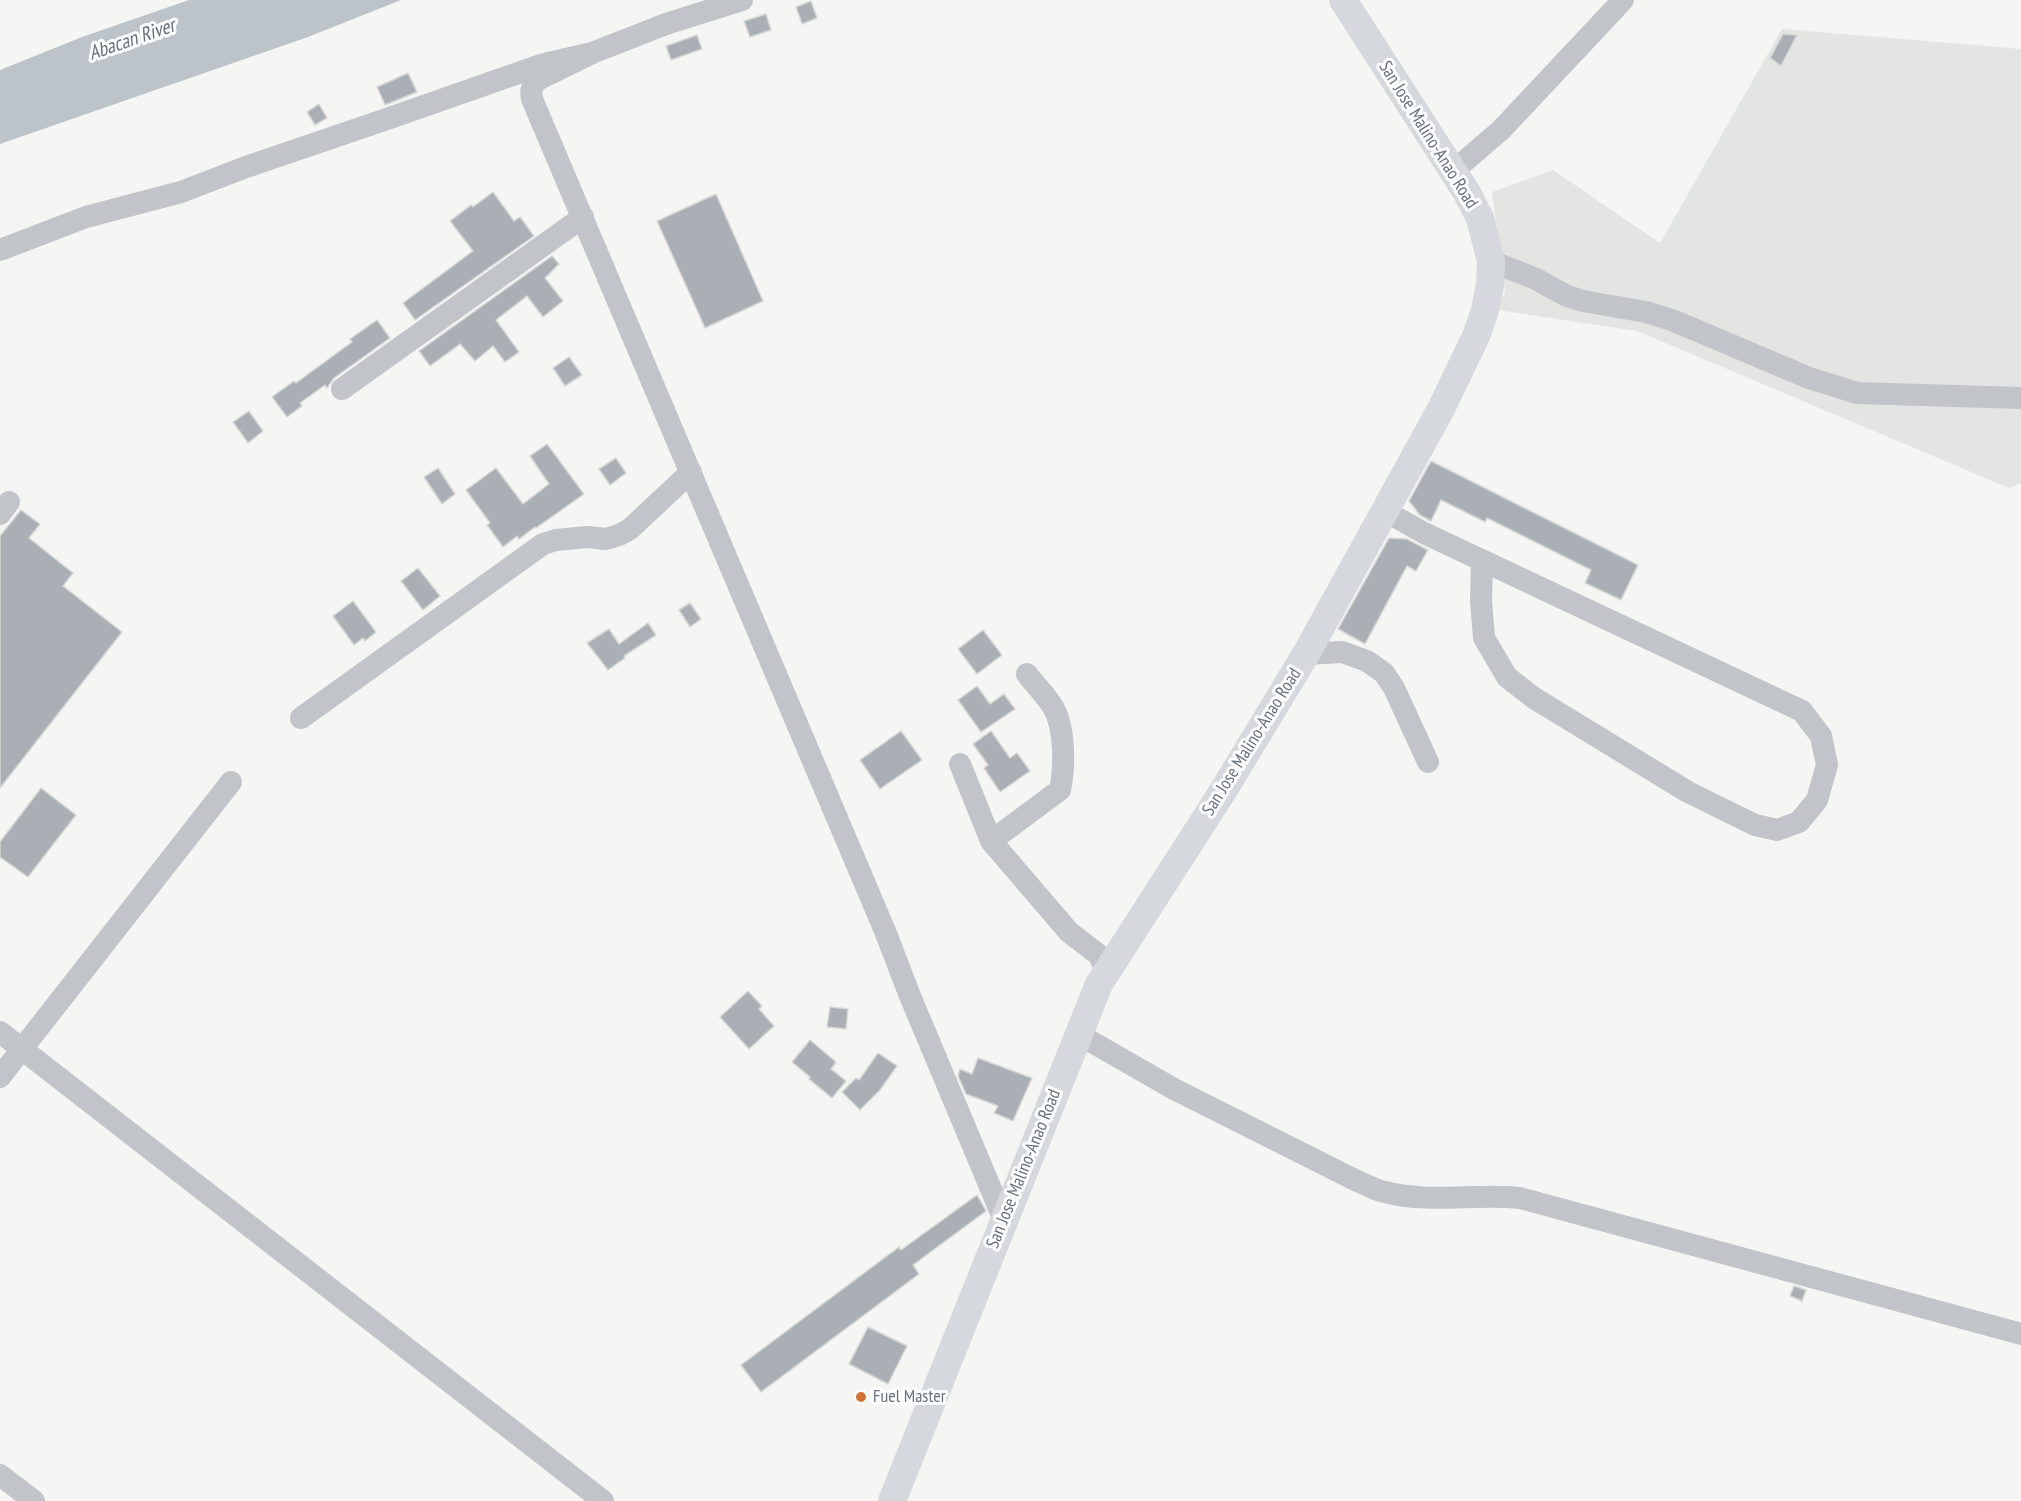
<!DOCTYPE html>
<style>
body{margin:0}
canvas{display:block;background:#f5f6f3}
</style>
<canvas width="2021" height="1501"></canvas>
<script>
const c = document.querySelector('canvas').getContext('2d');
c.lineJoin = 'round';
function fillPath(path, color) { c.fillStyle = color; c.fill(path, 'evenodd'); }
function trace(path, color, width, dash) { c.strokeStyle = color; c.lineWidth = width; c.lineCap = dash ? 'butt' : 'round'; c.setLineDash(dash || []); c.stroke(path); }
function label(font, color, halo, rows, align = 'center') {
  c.font = font + ' "PT Sans Narrow",sans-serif'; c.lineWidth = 6; c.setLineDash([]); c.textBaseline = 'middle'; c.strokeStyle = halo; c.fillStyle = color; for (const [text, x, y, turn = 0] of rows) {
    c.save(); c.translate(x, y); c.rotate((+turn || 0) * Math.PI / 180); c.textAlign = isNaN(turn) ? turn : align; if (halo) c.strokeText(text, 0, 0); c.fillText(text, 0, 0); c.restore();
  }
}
fillPath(new Path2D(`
 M1782 29 2021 49V483L2009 488 1637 331 1497 310 1505 292 1492 192 1553 170 1660 243Z`), '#e3e5e3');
fillPath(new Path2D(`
 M189 0H401L308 37 0 144V70L82 37Z`), '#bcc3c9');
const building = new Path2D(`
 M811 1 817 18 802 24 796 7Z
 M766 14 771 30 750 37 744 21Z
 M1783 34 1797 35 1781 66 1770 58Z
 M697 35 702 49 671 60 666 46Z
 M408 73 417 92 385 105 377 87Z
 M319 104 327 118 315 125 307 112Z
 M493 192 514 221 520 217 534 236 415 320 403 303 473 251 450 221 471 205 473 207Z
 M716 194 763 301 705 328 657 221Z
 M552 256 559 264 545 278 563 301 543 317 527 296 496 320 519 352 505 362 493 346 475 361 460 344 430 366 419 351Z
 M377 320 390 338 334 378 327 388 325 385 300 403 302 406 287 417 272 397 294 381 296 383 352 342 350 339Z
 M569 357 582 375 565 386 553 368Z
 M249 411 263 431 248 443 233 422Z
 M547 444 584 494 536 528 535 527 519 539 517 536 503 547 487 525 490 523 466 490 496 468 523 504 549 484 530 456Z
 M616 458 626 473 610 485 599 469Z
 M1431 461 1638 565 1621 600 1585 583 1591 570 1487 518 1485 522 1441 500 1431 521 1420 515 1409 501Z
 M438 468 455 494 442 504 424 477Z
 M21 510 40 524 29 538 73 573 63 586 122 632 0 788V536Z
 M1389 538 1407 539 1428 550 1416 571 1407 566 1365 644 1338 629Z
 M418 568 440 596 423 610 401 581Z
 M353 601 376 632 365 641 363 638 354 645 333 616Z
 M690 603 701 619 690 627 679 610Z
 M648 623 656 635 624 656 625 658 608 670 587 643 609 629 619 644Z
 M983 630 1002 655 977 674 958 649Z
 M977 686 990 704 1004 694 1015 709 981 732 958 700Z
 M901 731 922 760 880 789 860 760Z
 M991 731 1010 758 1017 753 1030 771 1000 792 984 768 988 765 973 744Z
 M41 788 76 815 28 877 0 857V842Z
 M748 991 762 1006 759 1009 774 1026 749 1049 720 1017Z
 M830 1007 848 1009 846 1029 827 1027Z
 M810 1040 836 1062 831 1069 846 1081 832 1098 809 1079 810 1077 792 1062Z
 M878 1053 897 1066 880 1090 860 1110 842 1092 856 1078 859 1080Z
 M978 1058 1032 1078 1013 1121 994 1113 998 1106 966 1094 958 1076 960 1069 972 1074Z
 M977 1195 986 1211 913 1265 919 1274 761 1392 741 1365 899 1247 901 1250Z
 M1794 1286 1806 1290 1802 1301 1790 1296Z
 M868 1327 907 1346 888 1384 849 1364Z`);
fillPath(building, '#aaafb6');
trace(building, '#d7d7d5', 1.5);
trace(new Path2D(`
 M592 53 539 79C532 85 530 90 532 99L885 931 910 996 1004 1220
 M1452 172 1501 130 1623 0
 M0 250 86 217 181 192 246 167 384 120 544 64 592 53 666 24 742 0
 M1491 261 1536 279 1567 296 1583 301 1646 312 1672 320 1809 378 1857 393 2021 398
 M342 389 583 217
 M1385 511 1424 533 1802 711 1821 736 1827 765 1817 800 1799 822 1777 830 1755 825 1688 792 1534 698 1507 677 1484 638 1481 601 1482 560
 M0 514 9 502
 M1306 654 1342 652 1367 661 1384 673 1394 688 1428 762
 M1027 674C1035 685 1046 695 1053 707 1065 727 1065 767 1060 790L991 841 1069 932 1099 955 1107 974
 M301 718 543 544 556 540 587 537 606 539 619 535 630 529 691 472
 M960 764 991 841
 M0 1032 603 1501
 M1078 1034 1174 1089 1355 1180C1365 1184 1375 1190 1385 1192 1430 1204 1476 1193 1520 1198L2021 1334
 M0 1077 231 782
 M0 1475 34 1501`), '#c1c4c8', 22);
trace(new Path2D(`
 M892 1501 1099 984 1223 791 1306 654 1441 409 1477 334 1485 310 1490 285 1491 261 1480 218 1467 193 1343 0`), '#d5d8dc', 28);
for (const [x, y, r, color] of [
 [861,1397,6,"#d47235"]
]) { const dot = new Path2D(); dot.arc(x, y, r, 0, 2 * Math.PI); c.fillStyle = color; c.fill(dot); trace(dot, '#fff', 2); }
label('18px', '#677281', '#fff', [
 ["San Jose Malino-Anao Road",1428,135,58],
 ["San Jose Malino-Anao Road",1252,742,-58],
 ["San Jose Malino-Anao Road",1024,1169,-68]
]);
label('18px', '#677281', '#fff', [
 ["Fuel Master",873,1397]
], 'left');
label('italic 20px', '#63737e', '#fff', [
 ["Abacan River",132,40,-19]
]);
</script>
